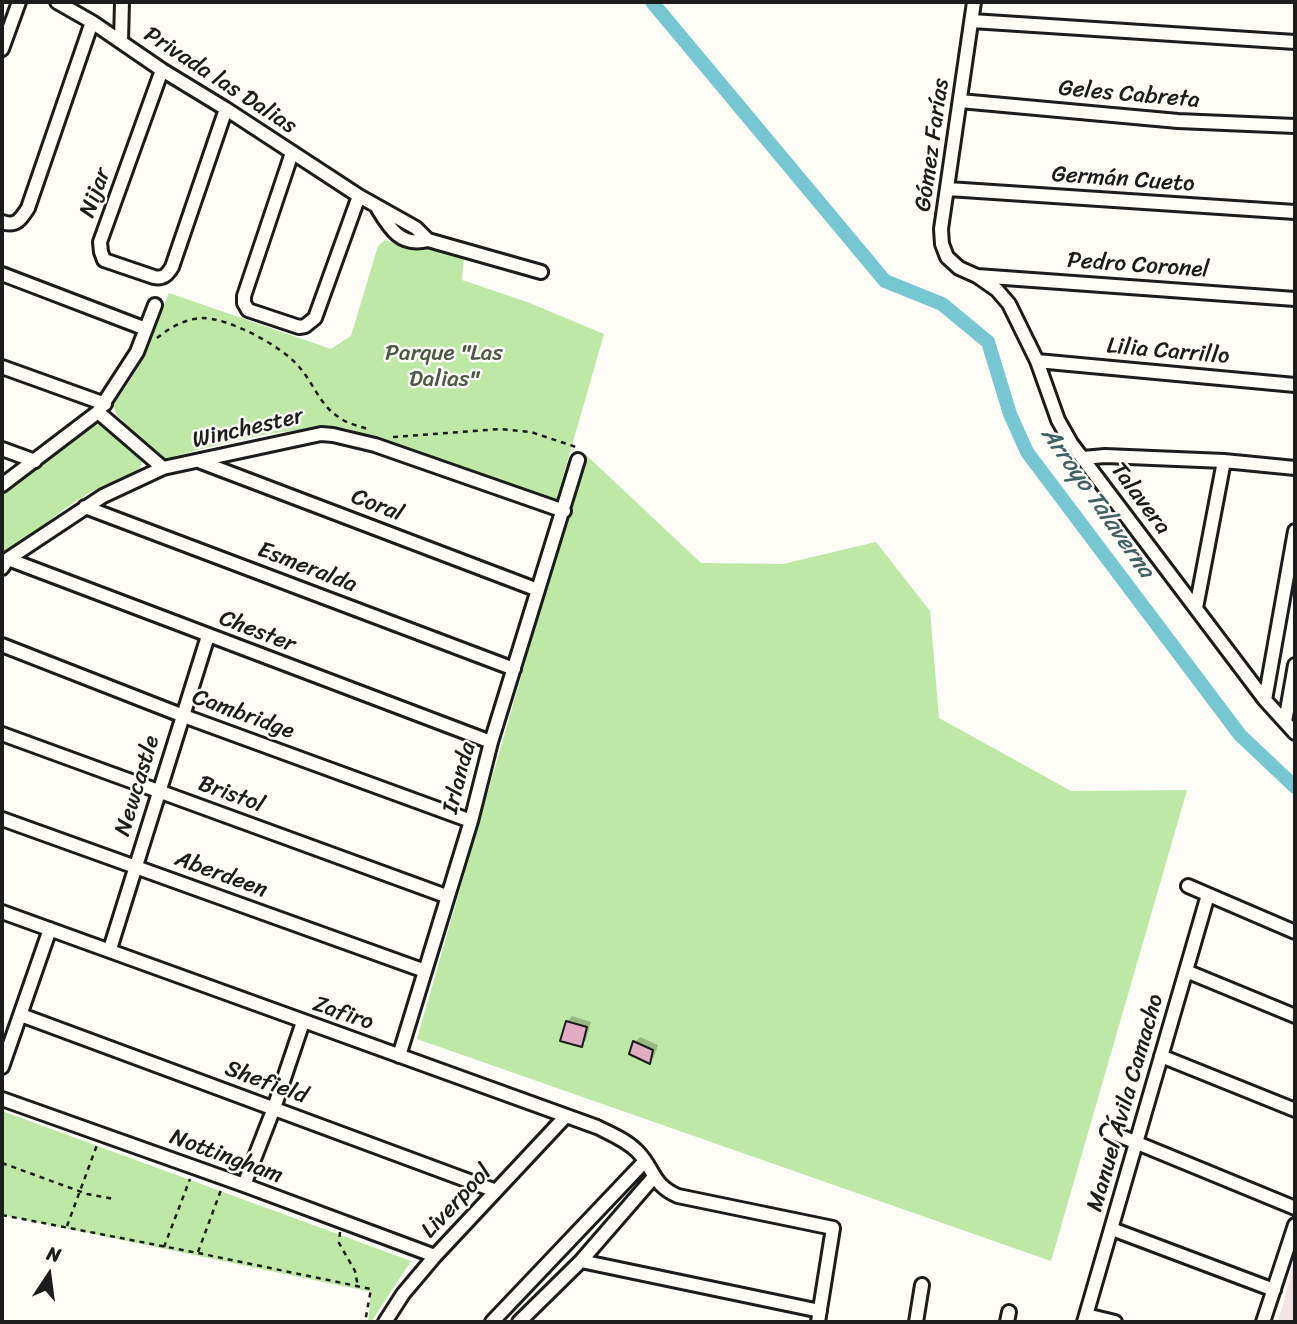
<!DOCTYPE html>
<meta charset="utf-8">
<style>
body{margin:0}
#map{position:relative;width:1297px;height:1324px;overflow:hidden;background:#fdfcf7;font-family:Sriracha,sans-serif}
canvas{display:block}
.frame{position:absolute;inset:0;border:4px solid #1c1c1c;pointer-events:none}
.north{position:absolute;left:14px;top:1240px;width:70px;height:70px;-webkit-text-stroke:5px #fdfcf7;paint-order:stroke;rotate:13deg;font-size:19px;font-weight:700;line-height:28px;text-align:center;color:#1c1c1c}
.north::after{content:'';display:block;margin:auto;width:24px;height:32px;background:#1c1c1c;clip-path:polygon(50% 0,100% 100%,50% 72%,0 100%)}
</style>
<div id="map">
<canvas width="1297" height="1324"></canvas>
<div class="frame"></div>
<div class="north">N</div>
</div>
<script>
const c = document.querySelector('canvas').getContext('2d');
c.lineJoin = 'round';
function fillPath(path, color) { c.fillStyle = color; c.fill(path, 'evenodd'); }
function trace(path, color, width, dash) { c.strokeStyle = color; c.lineWidth = width; c.lineCap = dash ? 'butt' : 'round'; c.setLineDash(dash || []); c.stroke(path); }
function label(font, color, halo, rows, align = 'center') {
  c.font = font + ' Sriracha,sans-serif'; c.lineWidth = 5; c.setLineDash([]); c.textBaseline = 'middle'; c.strokeStyle = halo; c.fillStyle = color; for (const [text, x, y, turn = 0] of rows) {
    c.save(); c.translate(x, y); c.rotate((+turn || 0) * Math.PI / 180); c.textAlign = isNaN(turn) ? turn : align; if (halo) c.strokeText(text, 0, 0); c.fillText(text, 0, 0); c.restore();
  }
}
fillPath(new Path2D(`
 M1295 1253V1322H1277L1283 1306Z`), '#f5e4e7');
fillPath(new Path2D(`
 M385 240 409 248 449 250 464 257 462 280 527 302 604 334 556 501 345 428C282 426 221 444 161 460L117 415 113 405 136 371 169 293 331 349 351 336 378 246Z
 M99 420 142 459C142 473 133 474 121 479 70 496 44 529 2 556V493Z
 M585 454 701 563 783 564 876 542 930 611 939 718 1071 791 1187 790 1051 1261 417 1039Z
 M2 1111 411 1261 371 1322H368L371 1292 2 1215Z`), '#bde8a5');
fillPath(new Path2D(`
 M572 1016 591 1022 586 1040 581 1045 567 1022Z
 M640 1037 658 1045 654 1057 649 1062 635 1042Z`), '#0003');
trace(new Path2D(`
 M652 2 885 281 942 304 988 342 1010 414 1027 452 1240 735 1295 787`), '#76c7d1', 14);
const building = new Path2D(`
 M566 1021 587 1027 582 1047 560 1041Z
 M633 1041 653 1050 650 1064 629 1054Z`);
fillPath(building, '#e1abc2');
trace(building, '#1c1c1c', 2);
const minor = new Path2D(`
 M57 2 92 22 162 70 226 109 359 196 416 228 428 240
 M974 2 941 229 942 244 947 257 959 268 977 276 997 290 1009 304 1037 361 1058 420 1071 443 1265 700 1295 733
 M972 21 1295 42
 M121 41 122 2
 M2 49 19 2
 M162 70 100 242 101 252 104 260 154 277C163 279 167 275 172 267L226 109
 M960 101 1178 121 1295 126
 M292 153 244 296V303L248 310 299 327 305 326 315 318 359 196
 M948 189 1295 212
 M378 209C390 229 401 247 428 240L541 272
 M2 222C16 227 21 219 28 208L92 22
 M2 274 146 329
 M977 276 1295 299
 M1037 361 1295 385
 M2 367 105 404
 M98 412 163 468
 M2 449 35 461
 M1083 458 1105 456 1224 461 1295 468
 M201 462 538 590
 M2 485 98 412 137 352 155 305
 M85 507 514 669
 M8 559 491 742
 M2 568 8 559 103 496 163 468 321 434 333 435 375 445 564 511
 M1196 608 1224 461
 M2 645 181 715 471 821
 M1265 700 1295 531
 M1285 722 1295 665
 M2 734 446 896
 M2 819 425 971
 M1188 886 1295 932
 M2 912 597 1127C611 1134 626 1140 637 1151 655 1169 651 1184 678 1196L833 1228 818 1322
 M110 949 208 636
 M1186 971 1295 1016
 M21 1015 496 1191
 M399 1056 471 821 491 742 578 460
 M1161 1056 1295 1110
 M2 1067 50 929
 M2 1099 244 1185 435 1256
 M1108 1131 1295 1208
 M244 1185 274 1108 303 1022
 M1112 1229 1274 1290
 M581 1261 820 1311
 M1086 1315 1115 1322
 M385 1322 403 1294 435 1256 566 1116
 M492 1322 645 1161
 M519 1322 581 1261 653 1178
 M916 1322 922 1285
 M1007 1322 1009 1312
 M1084 1322 1208 895
 M1263 1322 1295 1225`);
trace(minor, '#1c1c1c', 18);
trace(new Path2D(`
 M157 338C169 328 185 319 201 318 228 317 284 347 300 368 314 384 320 406 340 418 348 424 360 426 370 430
 M393 437 501 429 531 432 576 447
 M2 1163 87 1194 114 1199
 M2 1215 198 1253 371 1289 365 1322
 M67 1226 97 1145
 M340 1232 339 1243 355 1271 358 1287
 M164 1247 190 1179
 M198 1252 221 1190`), '#1c1c1c', 2.5, [5, 5]);
trace(minor, '#fdfcf7', 12);
label('23px', '#1c1c1c', '#fdfcf7', [
 ["Privada las Dalias",220,81,33],
 ["Geles Cabreta",1129,95,5],
 ["Gómez Farías",933,145,-82],
 ["Germán Cueto",1123,180,4],
 ["Nijar",96,193,-70],
 ["Pedro Coronel",1138,266,4],
 ["Lilia Carrillo",1168,352,5],
 ["Winchester",248,429,-13],
 ["Talavera",1140,499,53],
 ["Coral",377,506,21],
 ["Esmeralda",307,568,21],
 ["Chester",257,632,21],
 ["Cambridge",243,715,20],
 ["Irlanda",460,778,-75],
 ["Newcastle",138,786,-73],
 ["Bristol",231,795,20],
 ["Aberdeen",221,875,20],
 ["Zafiro",343,1014,19],
 ["Shefield",266,1083,20],
 ["Manuel Ávila Camacho",1126,1103,-74],
 ["Nottingham",226,1157,20],
 ["Liverpool",457,1202,-47]
]);
label('23px', '#4c5945', '#fdfcf7', [
 ["Parque \"Las",444,354],
 ["Dalias\"",444,380]
]);
label('italic 24px', '#406064', '#fdfcf7', [
 ["Arroyo Talaverna",1097,503,55]
]);
</script>
